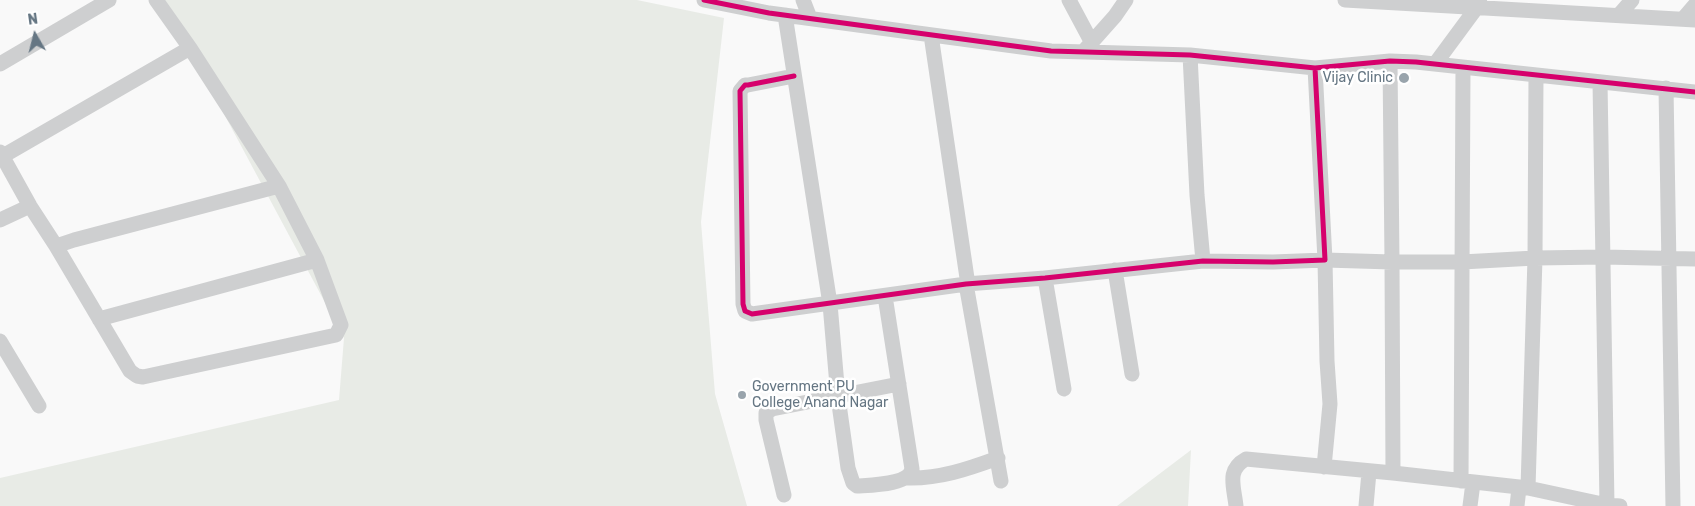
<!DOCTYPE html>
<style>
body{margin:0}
#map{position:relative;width:1695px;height:506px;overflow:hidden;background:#f9f9f9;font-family:Rubik,sans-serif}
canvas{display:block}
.north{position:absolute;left:10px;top:10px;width:50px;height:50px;-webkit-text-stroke:4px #fff;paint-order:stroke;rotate:352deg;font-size:14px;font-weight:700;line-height:20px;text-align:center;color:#657683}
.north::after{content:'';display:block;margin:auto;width:18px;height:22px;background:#657683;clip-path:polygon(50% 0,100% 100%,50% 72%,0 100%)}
</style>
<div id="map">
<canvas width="1695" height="506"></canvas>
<div class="north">N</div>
</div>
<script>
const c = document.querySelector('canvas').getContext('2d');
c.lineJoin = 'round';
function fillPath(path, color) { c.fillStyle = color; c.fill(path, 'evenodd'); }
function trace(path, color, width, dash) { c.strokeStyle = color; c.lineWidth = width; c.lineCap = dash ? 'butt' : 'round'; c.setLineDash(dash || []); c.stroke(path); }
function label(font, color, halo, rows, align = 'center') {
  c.font = font + ' Rubik,sans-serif'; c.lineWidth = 5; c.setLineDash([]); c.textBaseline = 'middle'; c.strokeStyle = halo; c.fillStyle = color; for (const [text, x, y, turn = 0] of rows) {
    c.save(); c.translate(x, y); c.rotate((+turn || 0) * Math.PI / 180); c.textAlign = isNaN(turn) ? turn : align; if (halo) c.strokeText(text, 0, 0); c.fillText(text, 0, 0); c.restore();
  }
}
fillPath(new Path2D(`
 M163 0H637L724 18 701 222 715 394 747 506H0V478L339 400 344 338Z
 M1191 450 1188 506H1117Z`), '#e8ebe6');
trace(new Path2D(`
 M704 0 769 13 1051 51 1190 55 1315 68 1390 61 1416 62 1695 92
 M803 0 810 18
 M1069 0 1092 43
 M1345 0 1695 20
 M785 15 830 304 838 397 848 468 853 483 857 486C871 485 909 485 912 469L885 296
 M1619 15 1632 0
 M1683 19 1695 5
 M931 35 967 278 966 284 1001 481
 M1083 52 1115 16 1126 0
 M1190 55 1197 195 1203 261
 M1390 61 1392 262H1462L1535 258 1604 257 1695 259
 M0 64 109 0
 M1435 64 1480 3
 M794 76 748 85H745L740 91 743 304 745 311 752 314 966 284 1045 278 1203 261 1273 262 1325 260 1315 68
 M1600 82 1607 505
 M1666 88 1673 506
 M0 152 30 206 56 246 130 371 137 376 143 377 336 335 341 325 317 260 279 186 190 48 156 0
 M3 156 190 48
 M0 220 30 206
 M56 246 74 240 279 186
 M1115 270 1132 374
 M1045 278 1064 389
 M99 319 317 260
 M0 341 39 406
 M1324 467 1330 404 1327 361 1325 260 1392 262 1393 473 1528 488 1607 505 1620 506
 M907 478C939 479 968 469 998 458
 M1461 481 1463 67
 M1528 488 1535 258 1536 75
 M784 495 766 420V413L772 409 899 384
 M1236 506C1234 486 1226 470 1246 459L1393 473
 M1366 506 1369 472
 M1470 506 1473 483
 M1517 506 1519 488`), '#cecfd0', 15);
trace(new Path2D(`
 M704 0 769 13 1051 51 1190 55 1315 68 1390 61 1416 62 1695 92
 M794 76 748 85H745L740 91 743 304 745 311 752 314 966 284 1045 278 1203 261 1273 262 1325 260 1315 68`), '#d6006c', 5);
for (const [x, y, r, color] of [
 [1404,78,6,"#99a4ac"],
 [742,395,5,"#99a4ac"]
]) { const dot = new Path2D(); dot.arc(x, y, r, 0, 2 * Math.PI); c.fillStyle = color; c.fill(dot); trace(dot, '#fff', 2); }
label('14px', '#657683', '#fff', [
 ["Vijay Clinic",1393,78],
 ["Government PU",752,387,"left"],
 ["College Anand Nagar",752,403,"left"]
], 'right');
</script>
